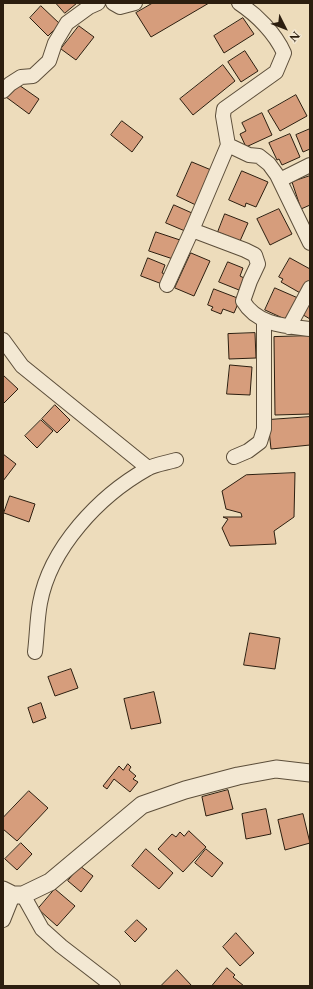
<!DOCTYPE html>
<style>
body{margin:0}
#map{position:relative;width:313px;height:989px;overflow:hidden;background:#eddcbb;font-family:Cardo,serif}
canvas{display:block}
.frame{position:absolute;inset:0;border:4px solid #2c1e0f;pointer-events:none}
.north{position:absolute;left:265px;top:8px;width:40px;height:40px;-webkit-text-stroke:3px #f3e8d3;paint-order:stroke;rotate:132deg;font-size:11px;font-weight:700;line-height:16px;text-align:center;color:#2c1e0f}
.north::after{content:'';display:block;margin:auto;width:14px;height:18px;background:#2c1e0f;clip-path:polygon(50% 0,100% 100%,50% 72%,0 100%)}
</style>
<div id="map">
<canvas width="313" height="989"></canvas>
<div class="frame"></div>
<div class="north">N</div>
</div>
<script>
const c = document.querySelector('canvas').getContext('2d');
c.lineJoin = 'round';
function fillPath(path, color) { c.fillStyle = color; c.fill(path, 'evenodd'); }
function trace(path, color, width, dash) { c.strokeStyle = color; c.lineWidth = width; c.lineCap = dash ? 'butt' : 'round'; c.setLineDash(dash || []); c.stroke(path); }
const building = new Path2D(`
 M56 3H77L65 13Z
 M153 3H209L151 37 136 13Z
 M41 6 60 24 48 36 30 18Z
 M243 18 254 34 224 53 214 36Z
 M79 26 94 37 76 60 61 49Z
 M245 51 258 71 241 82 228 62Z
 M223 65 235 81 193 115 180 99Z
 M16 83 39 99 29 114 6 97Z
 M296 95 307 116 280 131 268 111Z
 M262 113 272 135 246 147 240 134 246 131 242 123Z
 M122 121 143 137 132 152 111 135Z
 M310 129V149L303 152 296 135Z
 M290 134 300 157 282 165 279 159 277 160 269 143Z
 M192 162 216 172 200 207 177 196Z
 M242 171 268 182 256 207 246 203 245 207 229 200Z
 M310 176V205L301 209 292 182Z
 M174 205 192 213 185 231 166 223Z
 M279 209 292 234 270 245 257 219Z
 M225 214 248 223 240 241 218 232Z
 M156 232 180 240 173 259 149 251Z
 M191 253 210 261 194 296 175 288Z
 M148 258 165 265 162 273 166 274 162 284 141 276Z
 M290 258 310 269V281L302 294 281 282 283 279 279 277Z
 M228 262 243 268 240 276 244 278 239 290 219 282Z
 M275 288 298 298 287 320 265 310Z
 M214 289 240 299 234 313 223 309 221 314 211 310 213 307 208 305Z
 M310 296V319L300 313Z
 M255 333 256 358 229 359 228 334Z
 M310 336V414L275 415 274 337Z
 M230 365 252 367 250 395 227 394Z
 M3 375 18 389 4 403 3 401Z
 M55 405 70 420 57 433 42 419Z
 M310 417V445L271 449 268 420Z
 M41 420 53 431 37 448 25 436Z
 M3 454 16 464 3 481Z
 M295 473 294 517 274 531 276 544 230 546 222 528 228 519 223 517H242L241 513 226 509 222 491 246 475Z
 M10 496 35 504 29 522 4 513Z
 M250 633 280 638 275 669 244 665Z
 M71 669 78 688 55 696 48 677Z
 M154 692 161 723 131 729 124 699Z
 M41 703 46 718 33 723 28 708Z
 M128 764 131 767 129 770 136 776 133 779 138 782 130 792 114 779 107 789 103 786 119 766 123 770Z
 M228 790 233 809 206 816 202 797Z
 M29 791 48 808 17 841 3 829V818Z
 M266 809 271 834 246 839 242 814Z
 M303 814 310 843 285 850 278 820Z
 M189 831 206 847 183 872 158 849 172 834 176 837 180 832 184 836Z
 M21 843 32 854 17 870 5 859Z
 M146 849 173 873 159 889 132 866Z
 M206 849 223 863 212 877 195 863Z
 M80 866 93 876 81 892 68 881Z
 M55 889 75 906 57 926 38 909Z
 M137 920 147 929 135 942 125 932Z
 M236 933 254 953 240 966 223 947Z
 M227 968 235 975 233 977 244 986H212Z
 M177 970 192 986H161Z`);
fillPath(building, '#d69d7c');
trace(building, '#2c1e0f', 1);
const minor = new Path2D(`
 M113 3 120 7 135 3
 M239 3C257 15 275 33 284 53L276 72 224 109 223 116 228 145 249 155 259 156 269 164 277 175 310 243
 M3 91 10 84 21 77 33 76 49 61 55 43 67 23 89 7 98 3
 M280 180 310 165
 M192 230 245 250 255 255 258 264 250 281 243 301C257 325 285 326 310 329
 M167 285 192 230 228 145
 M289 327 310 288
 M3 340 22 366 148 468
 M234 457 248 451 260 442 264 429V321
 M35 652C37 636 37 619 40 603 50 548 99 496 147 469 155 464 167 463 176 460
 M23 895 42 929 61 946 113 986
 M3 920 13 895`);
const tertiary = new Path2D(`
 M3 890 13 895H23L50 882 142 805 185 790 238 776 276 769 310 773`);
trace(minor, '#5c4e3a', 16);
trace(tertiary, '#5c4e3a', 19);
trace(minor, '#f3e8d3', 14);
trace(tertiary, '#f3e8d3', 17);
</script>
